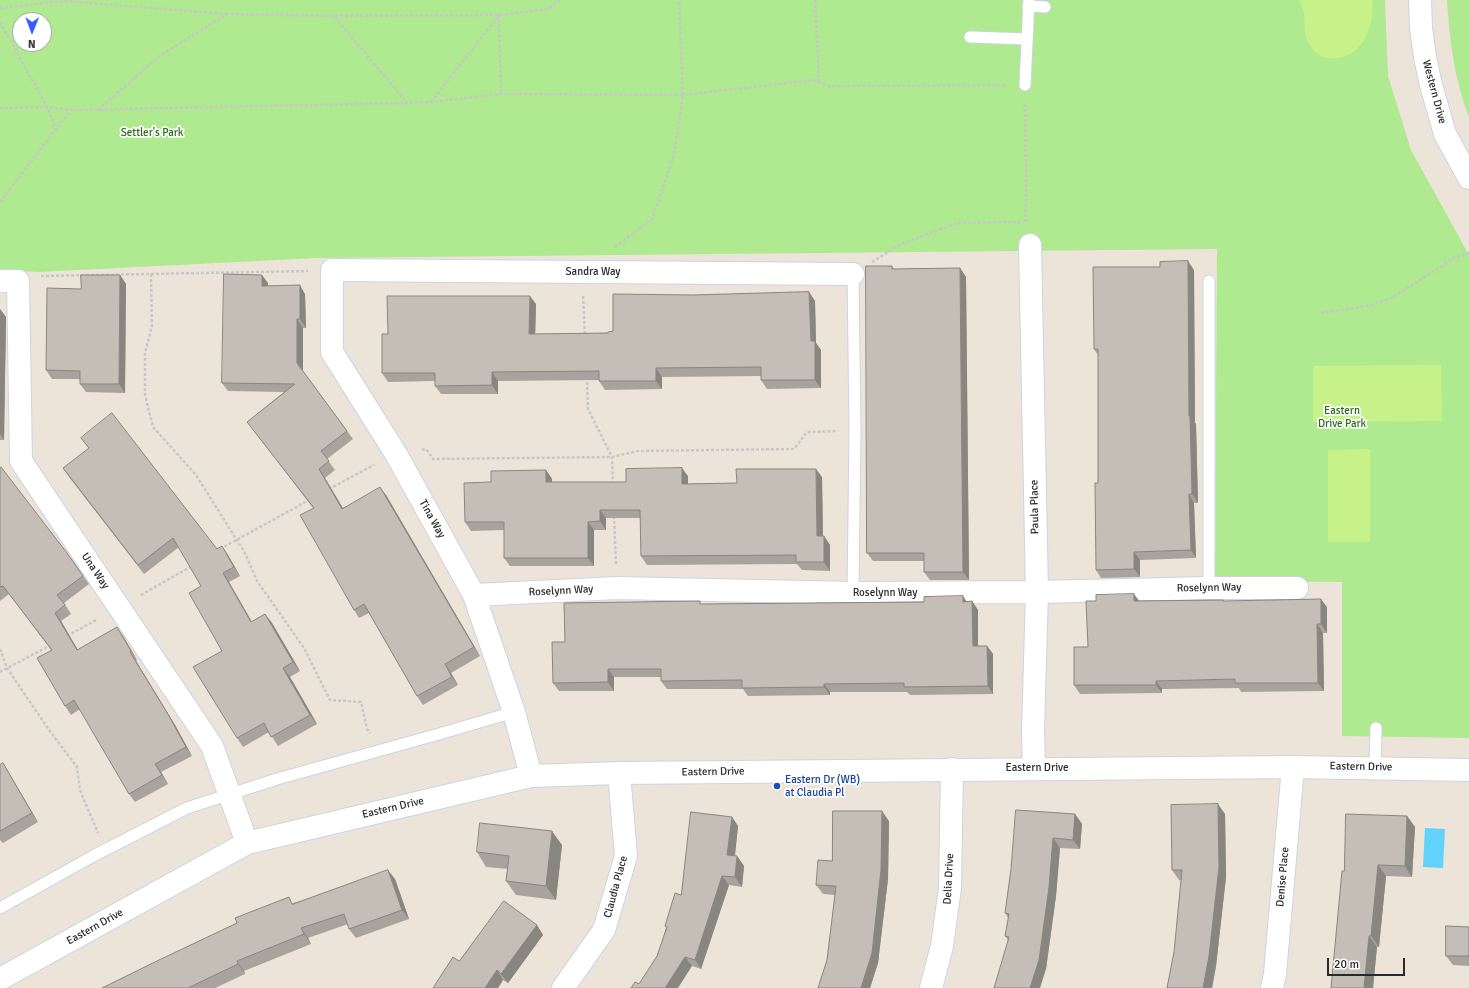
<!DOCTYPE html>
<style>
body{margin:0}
#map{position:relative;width:1469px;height:988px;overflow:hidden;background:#ede4d9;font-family:Signika,sans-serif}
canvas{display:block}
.north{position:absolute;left:12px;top:12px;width:40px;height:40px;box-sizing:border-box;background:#fff;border:1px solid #a9a9a9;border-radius:50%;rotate:181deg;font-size:11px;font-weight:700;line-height:16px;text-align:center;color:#292929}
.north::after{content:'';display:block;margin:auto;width:14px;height:18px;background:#345bff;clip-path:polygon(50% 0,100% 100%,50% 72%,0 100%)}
.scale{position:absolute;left:1327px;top:958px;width:78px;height:18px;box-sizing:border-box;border:2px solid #292929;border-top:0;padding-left:5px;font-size:12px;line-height:14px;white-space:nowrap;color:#292929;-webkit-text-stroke:3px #fff;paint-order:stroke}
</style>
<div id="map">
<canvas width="1469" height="988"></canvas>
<div class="north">N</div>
<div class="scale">20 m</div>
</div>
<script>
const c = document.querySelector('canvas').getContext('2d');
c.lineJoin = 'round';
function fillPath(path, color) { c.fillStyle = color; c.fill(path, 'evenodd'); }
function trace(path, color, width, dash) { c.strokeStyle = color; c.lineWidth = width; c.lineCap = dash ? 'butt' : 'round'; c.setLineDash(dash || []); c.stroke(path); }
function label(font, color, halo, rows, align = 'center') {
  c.font = font + ' Signika,sans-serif'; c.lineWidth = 3.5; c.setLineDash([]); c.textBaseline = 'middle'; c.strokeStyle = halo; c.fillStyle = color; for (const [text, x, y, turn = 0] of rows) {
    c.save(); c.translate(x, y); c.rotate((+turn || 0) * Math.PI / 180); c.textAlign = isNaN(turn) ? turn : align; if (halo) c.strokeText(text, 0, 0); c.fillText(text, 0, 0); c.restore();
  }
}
fillPath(new Path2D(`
 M0 0H1385L1388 76 1411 150 1469 255V738L1342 736V582L1215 581 1217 249 317 258 39 272 0 270ZM20 20H44V44H20Z
 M1447 0H1469V117C1454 77 1450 43 1447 0Z`), '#afe990');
fillPath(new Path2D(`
 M1300 0H1372C1375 27 1361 62 1329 58 1321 57 1314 53 1310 45 1303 35 1305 23 1304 12 1303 8 1301 4 1300 0Z
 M1441 365 1442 421 1313 422V366Z
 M1370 449V542H1328V450Z`), '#c7f28a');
fillPath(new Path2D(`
 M1425 828 1445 829 1443 868 1423 867Z`), '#61d2fa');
const service = new Path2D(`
 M1028 6 1045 7
 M970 37 1027 39
 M1025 85 1029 0
 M853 274 855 430 853 593
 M1209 588V281
 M1375 768 1376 728
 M0 908 95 855 187 808 277 779 439 734 514 712`);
const minor = new Path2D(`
 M1030 245 1037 592 1033 730 1034 769
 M0 281H18L21 461 212 746 247 843
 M474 595 617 588 853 593 1037 592 1209 588H1297
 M531 776 514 712 474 595 396 454 332 352V270L853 274
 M563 988 604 930 626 856 619 773
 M931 988 942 946 950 888 952 769
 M1272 988 1275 974 1293 767`);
const tertiary = new Path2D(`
 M1420 0 1421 28 1425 57 1431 85 1445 134 1469 178
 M0 979 247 843 531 776 619 773 1293 767 1469 770`);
trace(service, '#ced3e4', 13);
trace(minor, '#ced3e4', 24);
trace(tertiary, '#ced3e4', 24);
trace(new Path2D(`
 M815 0 819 81
 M0 8 64 1 227 14
 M335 16 499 15 548 9 561 0
 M0 22 47 107 56 129
 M431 102 499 15 501 94
 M0 108 47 107 71 110 407 103 431 102 501 94 683 95 813 80 830 86 1007 85
 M98 110 161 55 227 14 334 16 407 103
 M0 202 70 111
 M1025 222 1026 197 1025 103
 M615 247 652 219 674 155 683 95 679 0
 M872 262 899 245 957 223 1020 222
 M151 274 152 326 145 353V395L153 427 196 475 245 553 257 581 304 648 330 700 361 702 367 729 370 733
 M41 276 308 271
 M583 296 585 336
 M1321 313 1368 306 1390 299 1454 258 1469 253
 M587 377 588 409 612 457 613 485
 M422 450 426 449 433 459 612 457 638 451 794 449 807 432 837 431
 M329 489 374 465
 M614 516 616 565
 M220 549 311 499
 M141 595 192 566
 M67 636 98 619
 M0 649 7 668 49 730 77 767 80 790 98 833
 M0 672 51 645`), '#c7c7c7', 2.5, [3, 2]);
trace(service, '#fff', 11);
trace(minor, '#fff', 22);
trace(tertiary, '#fff', 22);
fillPath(new Path2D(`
 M892 266 894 269 960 268 966 277 969 580H930L924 572V561H873L867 553Z
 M1194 270 1195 423 1196 424 1198 503H1194L1196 558 1140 560V577L1101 578 1096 570 1098 483V355L1094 349Z
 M120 275 126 284 125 393 86 392 80 384V379H52L46 370 81 289Z
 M268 283V286L305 294 306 328H303V371L353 439 327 459 335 470 325 478 343 508 386 495 480 656 451 673 458 685 423 705 417 696 369 613 359 618 354 610 313 508 247 422 284 392 228 391 222 383Z
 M809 292 815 301 816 343 821 350V388L767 389 761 380V376L662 377V389L605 390 599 381V380L498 381V394H441L435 386V381L388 382 382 373 388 334 536 304 535 334 608 333 613 331 692 295Z
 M0 309 6 317 4 440H0Z
 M81 438 217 549 228 555 240 576 229 582 252 622 265 614 272 623 300 671 290 677 317 724 278 746 269 732 243 747 237 738 222 651 201 586 179 547 144 574 69 477 63 468 89 449Z
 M0 468 67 553 89 584 64 603 71 614 61 621 78 650 123 636 137 660 136 661 175 725 192 756 161 772 168 784 135 802 129 794 80 709 71 715 65 706 51 650 9 594 0 601Z
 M546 470 552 479V482H626L688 476V484L737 483 822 477 823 536H824L830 545V571L802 570 797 564 647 565 641 556 640 518H606V530H594V566H510L504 558V530L471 531 465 522 491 482Z
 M1223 600 1224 601 1327 607V633H1323L1324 691 1241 692 1239 688 1162 689V693L1080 694 1074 685 1088 647 1096 601Z
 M972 601 978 610V646H987L993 654V694L910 695 907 692H830V695L748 696 743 689H667L661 681V677H614V691H559L553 683 565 642 702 604Z
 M3 763 9 773 38 822 3 843 0 840V765Z
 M1075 814 1082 824 1080 849 1060 848 1056 896 1046 969 1008 940 1005 936 1008 918 1005 913 1011 869Z
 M1225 814 1226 877 1216 966 1212 988H1167L1174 952 1182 880H1179L1172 870Z
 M1407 816 1415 827 1412 877 1386 876 1379 947H1377L1373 988H1331L1344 871Z
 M732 817 738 826 735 856H737L744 866 742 887 729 885 701 969 692 966 639 984 657 956 666 928 665 926 681 895Z
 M889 821 888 879 878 963 870 988H818L827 960 835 895 823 894 816 885 832 861Z
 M562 845 556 900 516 895 506 881 508 869 486 867 477 852Z
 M395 879 409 919 356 938 349 929 348 924 308 938 311 944 244 971 245 974 215 988H102L293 903Z
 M537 925 543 935 508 983 503 980 498 988H433L459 961Z
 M1469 927V966L1453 965 1446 956Z`), '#a9a39d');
fillPath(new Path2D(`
 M1188 261 1194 270 1195 423 1196 424 1198 503 1192 494 1189 416Z
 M960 268 966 277 969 580 963 572Z
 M120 275 126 284 125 393 119 384Z
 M262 275 268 283V294L262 286Z
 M300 285 305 294 306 328 300 319Z
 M809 292 815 301 816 343 821 350V388L815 380 811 341Z
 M530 296 536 304 535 342 529 334Z
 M0 309 6 317 4 440 0 434Z
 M297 319 303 328V371L297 363Z
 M656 368 662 377V389L656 381Z
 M492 372 498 381V394L492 385Z
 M682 468 688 476V492L682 484Z
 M319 469 325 478 348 517 342 509Z
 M816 469 822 477 823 545 817 536Z
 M546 470 552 479V491L546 482Z
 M380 487 386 495 480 656 474 647Z
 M1189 494 1194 503 1196 558 1191 550Z
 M600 510 606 518V530L600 521Z
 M588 522 594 530V566L588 558Z
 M824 536 830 545V571L824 562Z
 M222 546 228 555 240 576 234 567Z
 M1134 552 1140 560V577L1134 569Z
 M223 573 229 582 257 631 251 622Z
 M1134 594 1140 602 1134 601Z
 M963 596 969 605 963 602Z
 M1321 599 1327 607V633L1321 624Z
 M972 601 978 610V654L973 646Z
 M55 613 61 621 83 659 77 650Z
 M265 614 272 623 300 671 293 662Z
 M1317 624 1323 633 1324 691 1318 683Z
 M117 627 123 636 137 660 131 651Z
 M987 646 993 654V694L988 686Z
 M130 652 136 661 175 725 192 756 186 747Z
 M445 664 451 673 458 685 452 677Z
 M283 668 290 677 317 724 310 715Z
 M608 669 614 677V691L608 682Z
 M1156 681 1162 689V693L1156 685Z
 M824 684 830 692V695L824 687Z
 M3 763 9 773 38 822 32 813Z
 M155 764 161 772 168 784 162 775Z
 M1218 804 1225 814 1226 877 1216 966 1212 988H1203Z
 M882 811 889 821 888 879 878 963 870 988H861Z
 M1075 814 1082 824 1080 849 1073 840Z
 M1407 816 1415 827 1412 877 1405 866Z
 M732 817 738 826 734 864 727 855Z
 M552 831 562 845 556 900 546 886Z
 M1053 838 1060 848 1056 896 1046 969 1040 988H1030Z
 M737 856 744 866 742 887 735 877Z
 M1378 865 1386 876 1379 947 1371 936Z
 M388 870 395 879 409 919 402 910Z
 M722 876 729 885 701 969 695 960Z
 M537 925 543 935 508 983 501 974Z
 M301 928 308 938 311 944 304 934Z
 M1369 936 1377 947 1373 988H1364Z
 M685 957 692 966 678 988H665Z
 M237 961 244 971 245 974 238 964Z
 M497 970 503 980 498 988H485Z`), '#89857f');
const building = new Path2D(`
 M1188 261 1189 416H1190L1192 494H1189L1191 550 1134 552V569L1096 570 1095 483H1098V349H1094L1093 267H1160V262Z
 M866 266H892V269L960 268 963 572H924V553H867Z
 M224 274 262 275V286L300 285V319H297V363L347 431 321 451 329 461 319 469 342 509 380 487 474 647 445 664 452 677 417 696 364 604 354 610 300 515 314 508 247 422 295 384 222 383Z
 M81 275H120L119 384H80V371L46 370 47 288 81 289Z
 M809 292 811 341H815V380H761V367L656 368V381H599V371L492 372V385L435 386V373H382V334H388L387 296H530L529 334 608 333V332L613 331V294L692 295Z
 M112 413 217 549 222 546 234 567 223 573 251 622 265 614 293 662 283 668 310 715 271 737 264 723 237 738 193 667 222 651 189 593 201 586 173 538 138 565 63 468 89 448 81 438Z
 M1 467 67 553 83 576 57 595 65 605 55 613 77 650 117 627 131 651 130 652 169 716 186 747 155 764 162 775 129 794 74 700 65 706 37 658 52 650 3 586 0 587V468Z
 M682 468V484L737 483 736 469H816L817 536H824V562H796V555L641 556 640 510H600V521L588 522V558H504V522H465L464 483 491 482V471L546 470V482H626V469Z
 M1134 594V601L1223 600V601L1321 599V624H1317L1318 683H1235V679L1156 681V685H1074V647H1088L1086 601H1096V595Z
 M963 596V602L972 601 973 646H987L988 686 904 687V683L824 684V687L742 688V680L661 681V669H608V682L553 683 552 642H565L564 603 700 601V604L924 602V597Z
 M3 763 32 813 0 831V765Z
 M1218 804 1219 867 1209 956 1203 988H1167L1174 952 1182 870H1172L1171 805Z
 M1016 810 1075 814 1073 840 1053 838 1049 887 1039 960 1030 988H994L1009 937 1005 936 1009 914 1005 913 1011 869Z
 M833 811H882L881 870 872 953 861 988H818L827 960 836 886 816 885 818 860 832 861Z
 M691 812 732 817 727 855 737 856 735 877 722 876 695 960 685 957 665 988H631L635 982 639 984 657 956 667 927 665 926 675 893 681 895Z
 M1346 814 1407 816 1405 866 1378 865 1371 936H1369L1364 988H1331L1342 871H1344Z
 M480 823 552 831 546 886 506 881 509 856 477 852Z
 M388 870 402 910 349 929 344 914 301 928 304 934 237 961 238 964 188 988H102L159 960 237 923 235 918 289 897 292 904Z
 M504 901 537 925 501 974 497 970 485 988H433L453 957 459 961Z
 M1446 926 1469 927V956H1446Z`);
fillPath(building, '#c4beb6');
trace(building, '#89857f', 1);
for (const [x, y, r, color] of [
 [777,786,4,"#1a4fb4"]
]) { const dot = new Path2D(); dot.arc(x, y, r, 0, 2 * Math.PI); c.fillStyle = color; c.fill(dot); trace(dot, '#fff', 1.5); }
label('11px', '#292929', '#fff', [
 ["Western Drive",1434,92,75],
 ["Sandra Way",593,272],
 ["Paula Place",1035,507,-91],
 ["Tina Way",432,519,61],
 ["Una Way",95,571,56],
 ["Roselynn Way",1209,588,-1],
 ["Roselynn Way",561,591,-3],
 ["Roselynn Way",885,593],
 ["Eastern Drive",1361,767,1],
 ["Eastern Drive",1037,768],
 ["Eastern Drive",713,772,-1],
 ["Eastern Drive",393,808,-13],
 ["Denise Place",1283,877,-85],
 ["Delia Drive",949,879,-87],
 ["Claudia Place",616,887,-75],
 ["Eastern Drive",95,927,-29]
]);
label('11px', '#266d13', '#fff', [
 ["Settler's Park",152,133],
 ["Eastern",1342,411],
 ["Drive Park",1342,424]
]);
label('11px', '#164399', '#fff', [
 ["Eastern Dr (WB)",785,780],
 ["at Claudia Pl",785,793]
], 'left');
</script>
